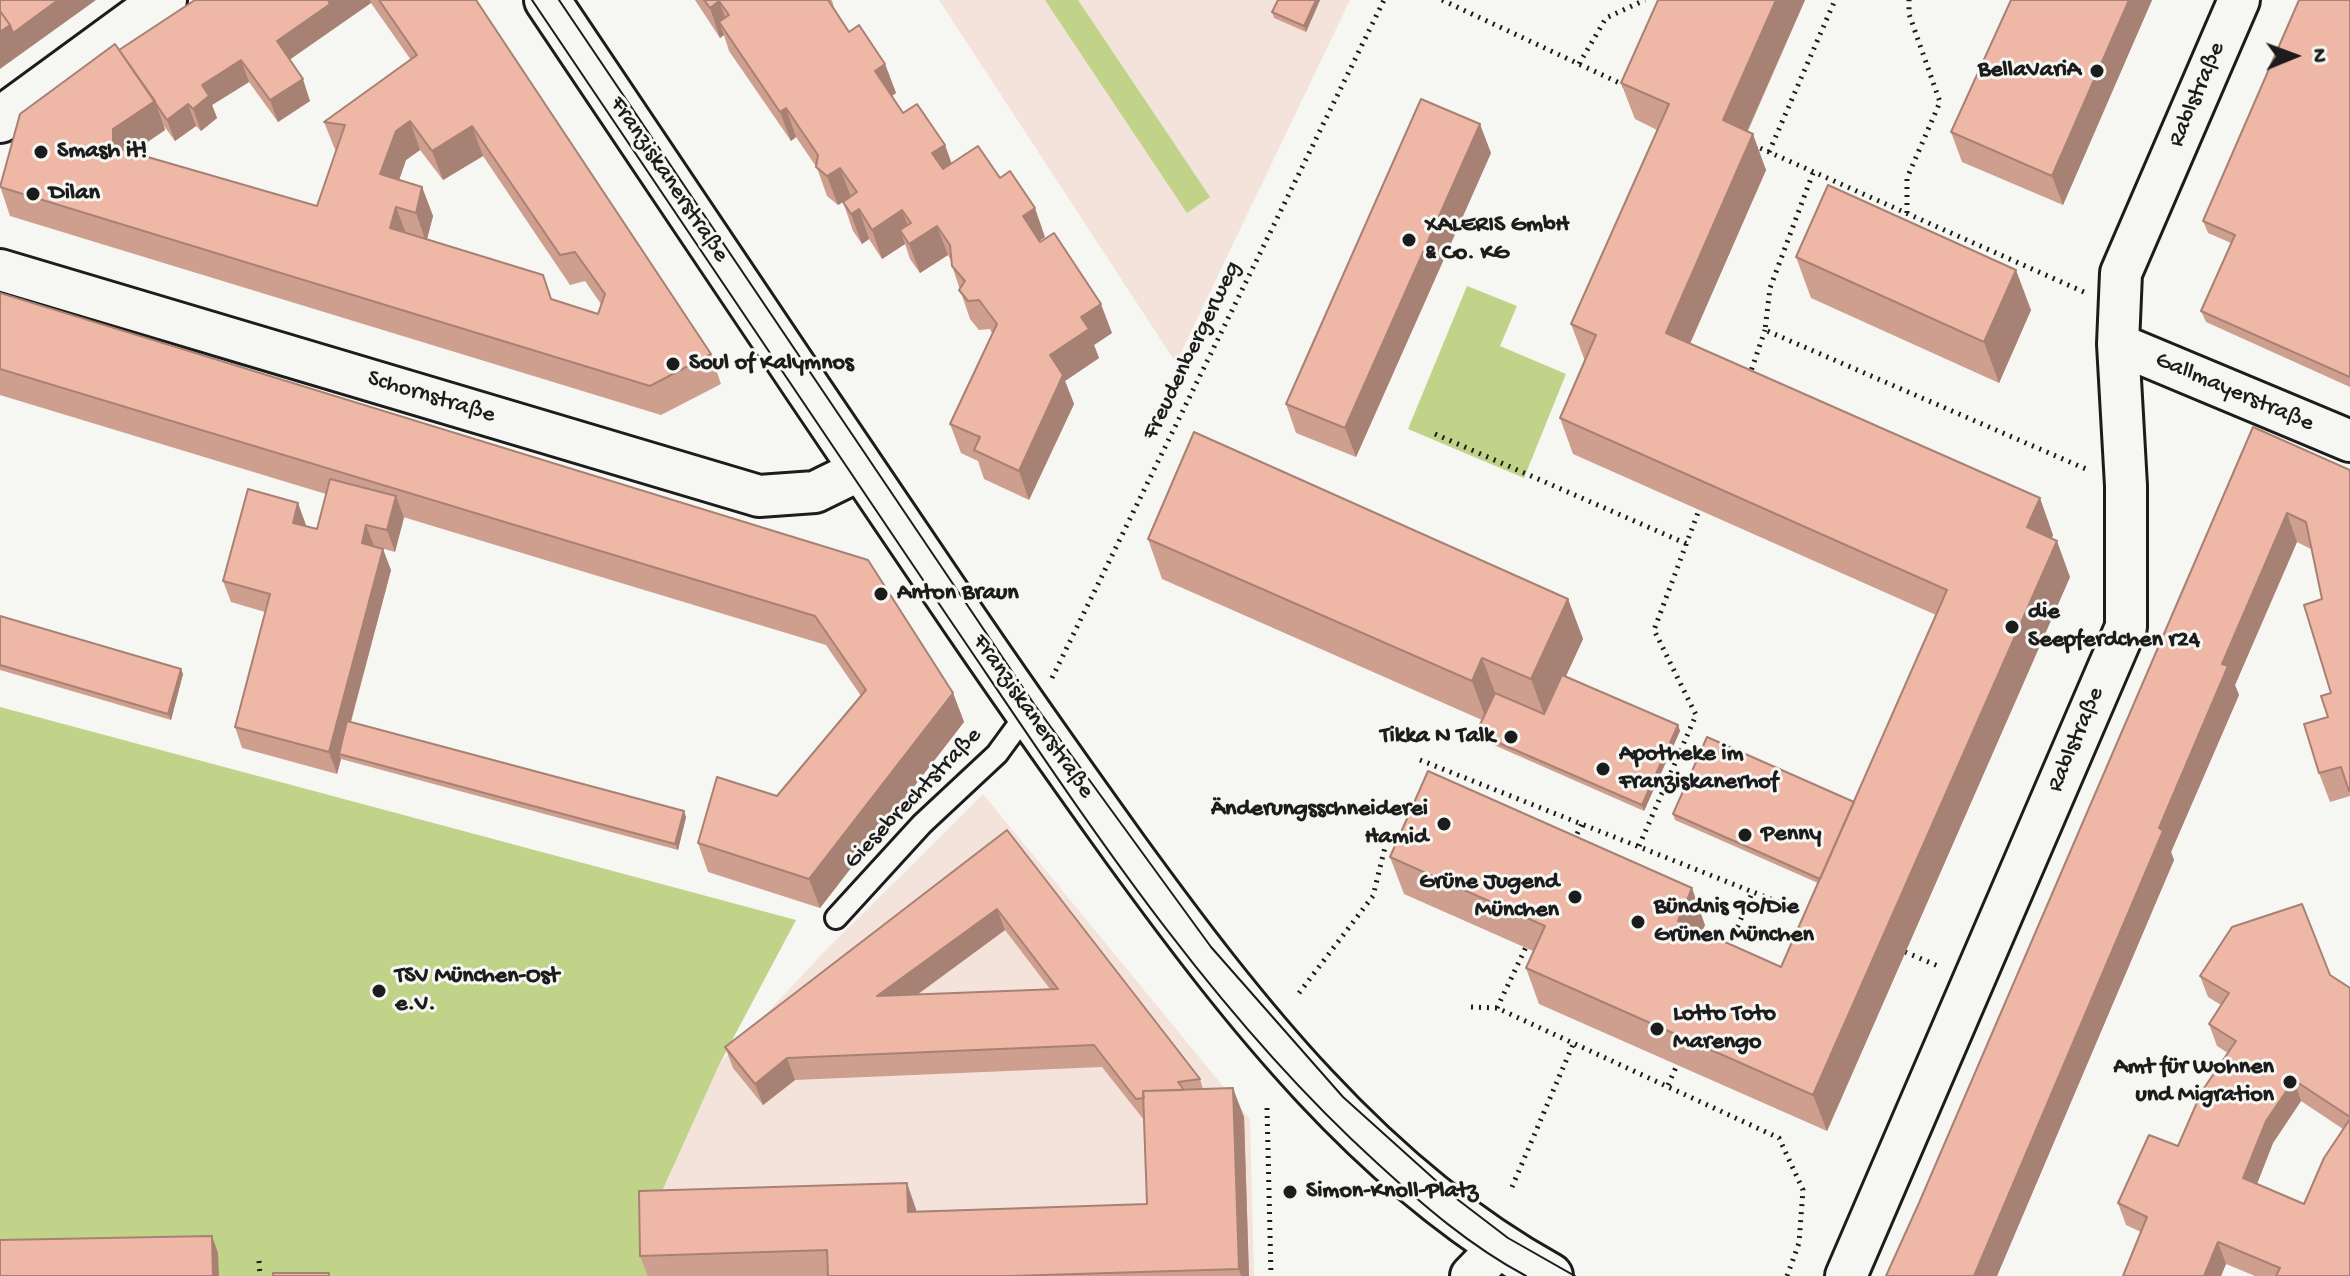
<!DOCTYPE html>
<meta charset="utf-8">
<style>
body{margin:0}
#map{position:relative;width:2350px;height:1276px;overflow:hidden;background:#f6f6f2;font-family:"Gochi Hand",sans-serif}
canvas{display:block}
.north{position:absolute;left:2254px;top:16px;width:80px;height:80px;-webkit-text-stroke:6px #f6f6f2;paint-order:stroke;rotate:89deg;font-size:22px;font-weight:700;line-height:32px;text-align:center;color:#1c1c1c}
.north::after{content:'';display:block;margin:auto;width:28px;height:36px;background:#1c1c1c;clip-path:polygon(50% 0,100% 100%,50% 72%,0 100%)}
</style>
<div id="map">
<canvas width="2350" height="1276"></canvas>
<div class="north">N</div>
</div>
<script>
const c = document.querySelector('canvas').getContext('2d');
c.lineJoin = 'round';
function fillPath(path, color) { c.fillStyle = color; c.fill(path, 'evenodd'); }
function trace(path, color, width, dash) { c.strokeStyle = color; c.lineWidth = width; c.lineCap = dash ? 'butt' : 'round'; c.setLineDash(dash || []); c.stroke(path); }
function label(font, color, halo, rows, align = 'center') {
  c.font = font + ' "Gochi Hand",sans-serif'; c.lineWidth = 6; c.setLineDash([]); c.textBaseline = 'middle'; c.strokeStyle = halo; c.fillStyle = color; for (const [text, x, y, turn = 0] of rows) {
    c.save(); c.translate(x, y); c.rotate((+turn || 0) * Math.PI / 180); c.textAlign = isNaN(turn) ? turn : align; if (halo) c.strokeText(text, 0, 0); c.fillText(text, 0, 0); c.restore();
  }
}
fillPath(new Path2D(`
 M939 0H1350L1176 363Z
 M983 794 1250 1119 1254 1276H651L649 1220 720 1063 825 951Z`), '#f4e3db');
fillPath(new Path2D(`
 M1045 0H1078L1210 197 1187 213Z
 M1467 286 1517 306 1500 346 1566 374 1524 478 1408 429Z
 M0 707 796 920 720 1063 649 1220 651 1276H0Z`), '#c0d388');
const lane = new Path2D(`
 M836 918 922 824 997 754 1027 713`);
const street = new Path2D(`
 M0 270 759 496 815 492 862 469
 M2118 344 2350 441
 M1471 1276 1498 1248
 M1846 1276 2126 627V486L2118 344 2121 273 2239 0`);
const secondary = new Path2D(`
 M547 0C680 198 812 396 946 593 1004 679 1064 764 1125 849 1242 1010 1372 1178 1550 1276
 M0 120 164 0`);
trace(lane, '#1c1c1c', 26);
trace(street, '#1c1c1c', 46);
trace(secondary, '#1c1c1c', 50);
trace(new Path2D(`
 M1442 0 1626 86
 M1579 64 1606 18 1645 0
 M1753 145 2084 292
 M1769 152 1835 0
 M1813 173 1770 288 1765 330 2086 469
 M1907 213V178L1940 102 1909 14V0
 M1749 377 1765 330
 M1435 434 1687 544
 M1052 678 1384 0
 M1420 760 1811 915
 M1574 841 1582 823
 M1639 846 1696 715 1654 630 1699 510
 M1728 949 1753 891
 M1905 952 1938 966
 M1299 993 1373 896 1389 831
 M1471 1007 1497 1008 1779 1138 1803 1190 1799 1243 1787 1276
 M1497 1008 1526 947
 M1668 1085 1677 1065
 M1267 1108 1271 1276
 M1512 1187 1574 1042
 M259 1261 260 1276`), '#1c1c1c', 5, [2, 6]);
trace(lane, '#f6f6f2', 20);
trace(street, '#f6f6f2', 40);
trace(secondary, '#f6f6f2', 44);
trace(new Path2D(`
 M532 0C671 206 809 412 948 617 1078 808 1205 1007 1377 1163 1424 1206 1470 1246 1526 1276
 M559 0 1034 704 1211 947 1343 1097 1453 1196 1508 1238 1575 1276`), '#1c1c1c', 2);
fillPath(new Path2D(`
 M195 0H476L711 354 721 384 661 415 10 216 0 186 119 50ZM371 3 411 60 324 122 336 152 317 206 133 152 165 130 164 126 175 141 196 126 201 131 217 118 212 105 249 82 278 122 310 101 289 59ZM420 150 443 180 483 156 570 285 585 281 601 304 598 314 552 299 427 240 433 216 422 187 399 180 406 160Z
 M695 0H832L834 8 849 32 885 64 896 93 892 96 903 113 945 145 952 164 1000 178 1045 237 1039 241 1112 333 1094 345 1099 358 1065 381 1074 404 1029 500 984 479 978 461 961 453 950 424 992 333 990 329 979 330 970 319 952 266 951 261 948 255 920 273 910 259 905 244 882 259 869 239 862 244 853 231 843 202 838 205 827 196 817 168 796 137 791 141 729 51 724 35 720 38Z
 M1278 0H1320L1306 32 1274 18 1272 12Z
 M1658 0H1805L1748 131 1766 170 1690 343 2053 535 2052 538 2070 577 1827 1131 1539 1004 1526 968 1533 951 1404 894 1390 857 1705 925 1702 932 1781 967 1818 883 1675 820 1673 814 1854 802 1936 615 1573 454 1560 418 1585 361 1571 324 1657 130 1635 119 1621 83Z
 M2011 0H2152L2063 205 1962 162 1951 132Z
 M2350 0V387L2206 322 2201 311 2231 243 2208 233 2203 221Z
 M1491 153 1356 457 1296 433 1286 404Z
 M1796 257 2031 310 1999 383 1811 298Z
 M0 293 868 560 953 693 964 722 820 908 708 872 698 843 777 796 861 696 826 645 403 517 395 552 374 546 391 570 351 722 686 817 678 850 341 759 337 774 242 748 235 727 265 612 231 602 223 581 306 525V526L317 529 326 494 0 395Z
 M2253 427 2350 470V796L2330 802 2319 773 2328 717 2331 693 2322 599 2311 549 2297 542 2235 685 2239 695 2171 852 2174 860 1997 1276H1886L1919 1203Z
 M1148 539 1568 599 1583 639 1565 677 1678 725 1680 731 1644 811 1478 738 1476 733 1482 720 1162 579Z
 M0 616 181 669 183 674 171 720 0 670Z
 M1007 830 1200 1079 1203 1089 1244 1117 1249 1276H648L640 1256 917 1211 1147 1204 1144 1120 1102 1067 795 1080 763 1105 733 1068 725 1047ZM1005 930 1050 989 917 995Z
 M2330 975 2350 988V1276H2255L2226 1264 2221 1276H2123L2141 1232 2126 1225 2118 1203 2178 1146 2228 1053 2217 1046 2209 1024 2221 1005 2208 997 2200 976ZM2301 1101 2343 1129 2304 1204 2257 1184 2273 1143Z`), '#ce9e8f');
fillPath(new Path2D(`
 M58 0H96L0 69V32L10 25Z
 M329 0H370L371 3 285 63 277 41 330 4Z
 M1316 0H1320L1306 32 1304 26Z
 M1776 0H1805L1736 156 1723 120Z
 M2129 0H2152L2063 205 2052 176Z
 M719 1 730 30 719 22 724 35 720 38 710 8Z
 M241 60 249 82 212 105 217 118 201 131 193 109 202 85Z
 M885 64 896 93 886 100 875 71Z
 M303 79 310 101 278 122 270 100Z
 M155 101 165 130 124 158 113 147V129Z
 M188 104 196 126 175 141 167 120Z
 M786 108 796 137 791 141 780 112Z
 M410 121 420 150 406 160 391 203 380 174 396 131Z
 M1480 124 1491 153 1356 457 1345 428Z
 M472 126 483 156 443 180 432 151Z
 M1753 134 1766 170 1679 369 1666 333Z
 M945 145 955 174 943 182 932 153Z
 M840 168 851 197 838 205 827 176Z
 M422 187 433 216 426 242 416 213Z
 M396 207 407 236 390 228Z
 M1035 208 1045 237 1033 245 1023 216Z
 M859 209 869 239 862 244 851 214Z
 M902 210 913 239 900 230 905 244 882 259 872 230Z
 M937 226 948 255 920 273 909 244Z
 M2016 270 2031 310 1999 383 1984 342Z
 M1101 304 1112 333 1094 345 1099 358 1065 381 1074 404 1029 500 1019 471 1050 355 1081 317Z
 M396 496 404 518 395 552 387 530Z
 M2040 498 2053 535 2040 563 2027 527Z
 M298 503 306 525 301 544 293 523Z
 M2287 513 2297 542 2235 685 2239 695 2171 852 2174 860 1997 1276H1974L2222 664Z
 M366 525 374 546 362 543Z
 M2057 541 2070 577 1827 1131 1813 1095Z
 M383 549 391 570 342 754H339L341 759 337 774 329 752Z
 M1568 599 1583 639 1546 720 1531 679Z
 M1482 658 1497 698 1487 722 1472 681Z
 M181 669 183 674 171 720 168 714Z
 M953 693 964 722 820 908 809 879Z
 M1678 725 1680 731 1644 811 1642 805Z
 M684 811 686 817 678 850 675 844Z
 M1692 888 1705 925 1691 957 1678 921Z
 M997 909 1005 930 885 1018 877 996Z
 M787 1058 795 1080 763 1105 755 1084Z
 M2294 1080 2301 1101 2273 1143 2251 1199 2243 1178 2266 1121Z
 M1233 1088 1244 1117 1249 1276H1241L1239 1269Z
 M907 1183 917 1212H908Z
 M212 1236 218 1253 219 1276H213Z
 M2218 1242 2226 1264 2221 1276H2204Z`), '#a78174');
const building = new Path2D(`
 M0 0H58L13 33 10 25 0 11Z
 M195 0H328L330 4 277 41 303 79 270 100 241 60 202 85 209 96 193 109 188 104 167 120 119 50Z
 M379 0H476L711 354 650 386 0 187 20 114 115 44 155 101 113 129V147L317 206 345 125 324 122 417 55ZM410 121 432 151 472 126 560 255 575 252 605 294 598 314 551 299 543 275 390 228 396 207 416 213 422 187 380 174 396 131Z
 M704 0H828L849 32 859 25 885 64 875 71 903 113 917 104 945 145 932 153 943 169 978 146 1000 178 1010 171 1035 208 1023 216 1040 242 1054 233 1101 304 1081 317 1089 329 1050 355 1063 375 1019 471 974 450 980 437 950 424 997 324 979 300 968 301 959 290 965 281 952 266 950 245 937 226 909 244 900 230 911 223 902 210 872 230 859 209 851 214 843 202 857 192 840 168 827 176 816 167 818 155 786 108 780 112 719 22 729 15 719 1 710 8Z
 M1278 0H1316L1304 26 1272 12Z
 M1658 0H1776L1723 120 1753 134 1666 333 2040 498 2027 527 2057 541 1813 1095 1526 968 1545 926 1390 857 1428 771 1692 888 1678 921 1781 967 1947 590 1560 418 1596 335 1571 324 1669 104 1621 83Z
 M2011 0H2129L2052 176 1951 132Z
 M2299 0H2350V377L2201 311 2235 235 2203 221Z
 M0 11 10 25 0 32Z
 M1421 99 1480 124 1345 428 1286 404Z
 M1828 185 2016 270 1984 342 1796 257Z
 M0 293 868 560 953 693 809 879 698 843 717 777 777 796 866 690 815 616 0 369Z
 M2253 427 2350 470V790L2349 791 2341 767 2319 773 2304 724 2328 717 2321 696 2331 693 2304 605 2322 599 2306 522 2287 513 2222 664 2228 666 2159 828 2163 831 1974 1276H1886L1919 1203Z
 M1194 432 1568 599 1531 679 1482 658 1472 681 1148 539Z
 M330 479 396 496 387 530 366 525 362 543 383 549 329 752 235 727 270 594 223 581 248 489 298 503 293 523 317 529Z
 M0 616 181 669 168 714 0 665Z
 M1562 675 1678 725 1642 805 1476 733 1495 693 1544 714Z
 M347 721 684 811 675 844 339 754Z
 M1707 737 1854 802 1820 879 1673 814Z
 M1007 830 1200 1079 1178 1082 1184 1090 1143 1091 1144 1098 1136 1099 1094 1045 787 1058 755 1084 725 1047ZM997 909 1058 989 877 996Z
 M2302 904 2330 975 2350 988V1117L2294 1080 2266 1121 2243 1178 2304 1204 2324 1158 2350 1119V1276H2276L2280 1268 2218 1242 2204 1276H2123L2147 1217 2118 1203 2149 1135 2178 1146 2202 1091 2236 1041 2209 1024 2229 993 2200 976 2232 927Z
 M1233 1088 1239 1269 1010 1276H828L827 1250 640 1256 639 1191 907 1183 908 1212 1147 1204 1143 1091Z
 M212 1236 213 1276H0V1240Z
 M273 1273H329V1276H273Z`);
fillPath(building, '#efb8a6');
trace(building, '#a78174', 2);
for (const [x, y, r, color] of [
 [2097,71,8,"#1c1c1c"],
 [41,152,8,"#1c1c1c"],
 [33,194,8,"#1c1c1c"],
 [1409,240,8,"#1c1c1c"],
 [673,364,8,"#1c1c1c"],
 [881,594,8,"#1c1c1c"],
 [2012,627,8,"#1c1c1c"],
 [1511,737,8,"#1c1c1c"],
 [1603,769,8,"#1c1c1c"],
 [1444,824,8,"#1c1c1c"],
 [1745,835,8,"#1c1c1c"],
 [1575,897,8,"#1c1c1c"],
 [1638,922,8,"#1c1c1c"],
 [379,991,8,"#1c1c1c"],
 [1657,1029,8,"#1c1c1c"],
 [2290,1082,8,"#1c1c1c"],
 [1290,1192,8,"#1c1c1c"]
]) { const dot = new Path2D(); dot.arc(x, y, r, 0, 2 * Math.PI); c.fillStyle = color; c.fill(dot); trace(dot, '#f6f6f2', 3); }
label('bold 24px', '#1c1c1c', '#f6f6f2', [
 ["BellaVariA",2081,71,"right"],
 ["Smash it!",57,152],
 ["Dilan",49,194],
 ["XALERIS GmbH",1425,226],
 ["& Co. KG",1425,254],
 ["Soul of Kalymnos",689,364],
 ["Anton Braun",897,594],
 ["die",2028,613],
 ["Seepferdchen r24",2028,641],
 ["Tikka N Talk",1495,737,"right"],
 ["Apotheke im",1619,755],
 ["Franziskanerhof",1619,783],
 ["Änderungsschneiderei",1428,810,"right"],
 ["Hamid",1428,838,"right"],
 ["Penny",1761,835],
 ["Grüne Jugend",1559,883,"right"],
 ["München",1559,911,"right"],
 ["Bündnis 90/Die",1654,908],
 ["Grünen München",1654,936],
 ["TSV München-Ost",395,977],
 ["e.V.",395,1005],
 ["Lotto Toto",1673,1015],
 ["Marengo",1673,1043],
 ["Amt für Wohnen",2274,1068,"right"],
 ["und Migration",2274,1096,"right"],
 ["Simon-Knoll-Platz",1306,1192]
], 'left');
label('24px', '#1c1c1c', '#f6f6f2', [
 ["Rablstraße",2198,95,-67],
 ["Franziskanerstraße",668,180,56],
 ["Freudenbergerweg",1193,351,-64],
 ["Gallmayerstraße",2234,393,23],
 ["Schornstraße",431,398,17],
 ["Franziskanerstraße",1032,717,55],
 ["Rablstraße",2077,740,-67],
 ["Giesebrechtstraße",914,799,-46]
]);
</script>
